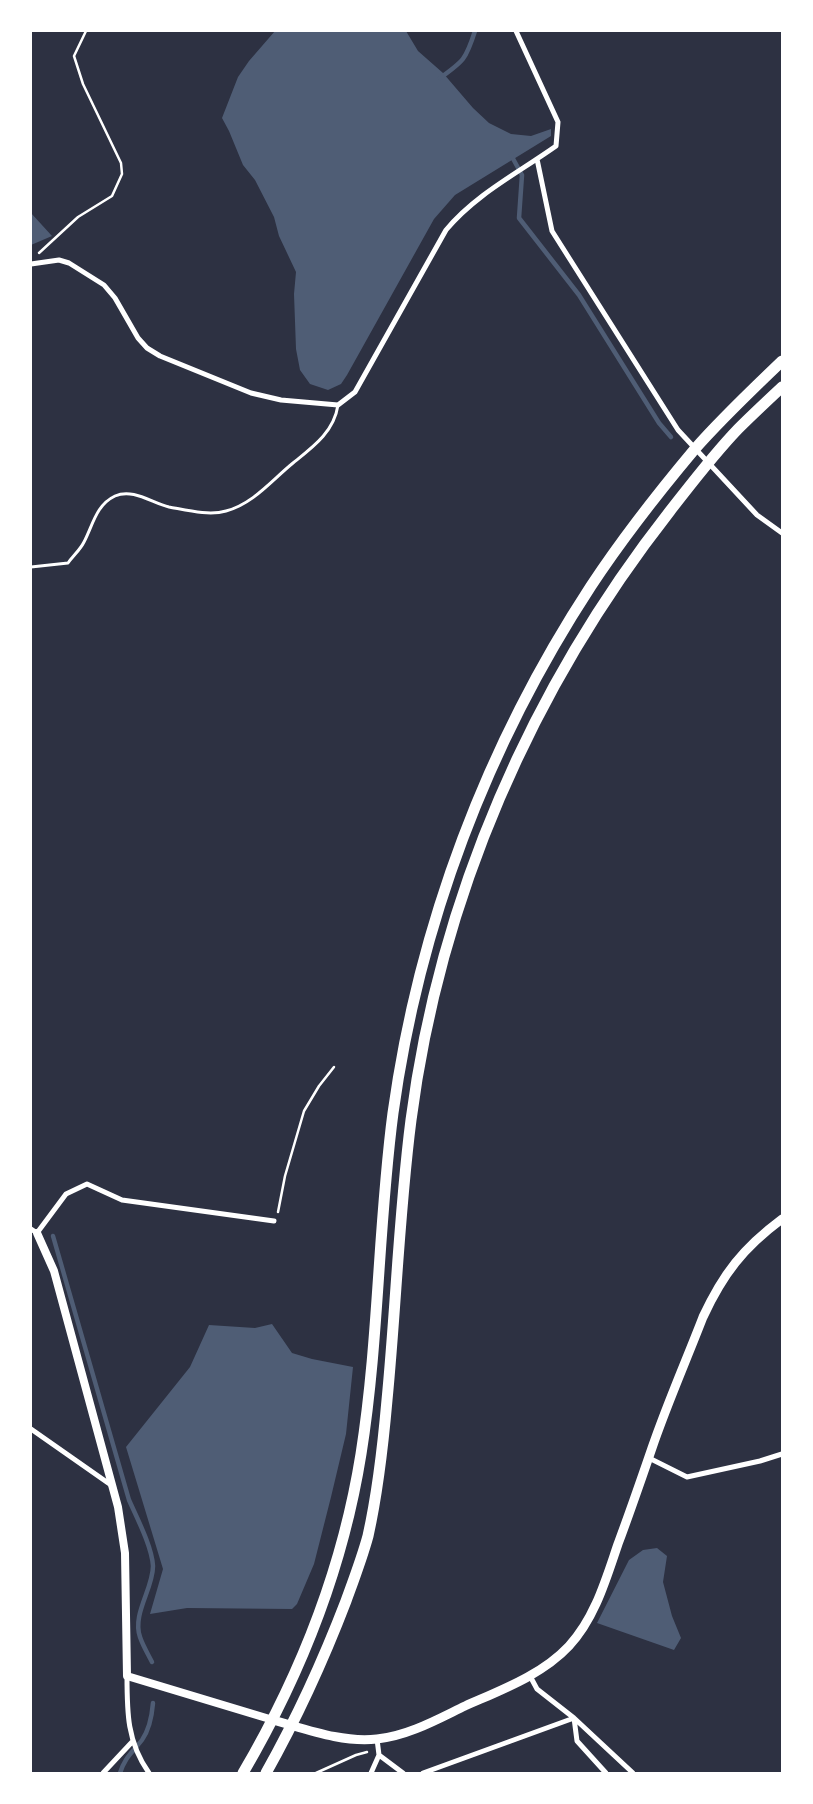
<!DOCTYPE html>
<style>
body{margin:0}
#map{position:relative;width:813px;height:1804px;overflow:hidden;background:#2d3142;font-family:"Nunito Sans",sans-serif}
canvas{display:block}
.frame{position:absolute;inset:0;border:32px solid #fff;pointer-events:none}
</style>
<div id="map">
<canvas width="813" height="1804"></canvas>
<div class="frame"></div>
</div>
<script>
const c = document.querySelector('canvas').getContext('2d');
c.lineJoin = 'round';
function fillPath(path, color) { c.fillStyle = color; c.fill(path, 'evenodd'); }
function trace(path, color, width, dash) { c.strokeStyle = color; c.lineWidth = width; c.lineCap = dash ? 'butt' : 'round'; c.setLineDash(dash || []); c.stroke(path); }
fillPath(new Path2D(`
 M275 31H406L418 51 443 73 473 108 489 123 511 134 531 136 551 129V136L455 195 434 219 347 375 341 384 328 390 310 384 300 370 296 349 294 294 296 272 279 236 274 217 255 180 243 165 229 131 222 118 238 77 249 61Z
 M31 213 52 236 31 245Z
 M272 1324 292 1353 312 1359 353 1367 346 1434 331 1497 314 1564 297 1604 292 1609 187 1608 150 1614 163 1569 126 1447 190 1367 209 1325 255 1328Z
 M657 1548 667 1556 663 1582 672 1616 681 1638 674 1650 597 1623 629 1560 643 1550Z`), '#4f5d75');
trace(new Path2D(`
 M440 78C464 61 466 59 475 31
 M511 155 522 175 519 218 579 295 659 423 671 437
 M53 1236 129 1500C137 1518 152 1547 153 1566 153 1589 132 1614 140 1637 143 1646 148 1654 152 1662
 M120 1773C125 1757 132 1753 142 1740 149 1730 152 1715 153 1703`), '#4f5d75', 4.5);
trace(new Path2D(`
 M39 253 78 217 112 196 122 174 121 163 83 84 74 56 86 31
 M278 1212 285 1176 304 1111 319 1086 334 1067
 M316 1773 356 1755 367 1752`), '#fff', 2.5);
trace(new Path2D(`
 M31 567 68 563C73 556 80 550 84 542 93 525 96 505 115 496 133 488 152 503 169 507 186 510 209 516 226 511 253 504 272 480 293 463 313 447 334 432 338 405`), '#fff', 3);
trace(new Path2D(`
 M537 159 552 231 678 430 757 515 782 533
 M31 264 59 260 69 263 104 285 115 298 138 338 147 348 160 356 251 393 281 400 338 405 355 392 446 230C476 194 518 173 556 146L558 122 516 31
 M31 1229 37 1233 66 1194 87 1184 122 1200 274 1221
 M31 1429 111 1485
 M649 1458 687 1477 760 1461 782 1454
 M127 1676C127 1712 127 1742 149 1773
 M530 1676 537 1689 574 1718 633 1773
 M377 1739 379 1755 403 1773
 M103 1773 132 1742
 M371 1773 379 1755
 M423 1773 574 1718 577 1741 606 1773`), '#fff', 5);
trace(new Path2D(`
 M37 1233 54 1271 118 1507 125 1553 127 1676 273 1720`), '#fff', 8);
trace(new Path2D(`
 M273 1720C306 1729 342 1743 377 1739 408 1736 438 1719 465 1706 501 1690 542 1675 569 1646 595 1618 606 1579 618 1544 630 1512 641 1480 652 1448 667 1404 686 1361 703 1317 723 1274 743 1248 782 1219`), '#fff', 9);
trace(new Path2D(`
 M243 1773C301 1674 343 1567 361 1454 379 1341 378 1226 393 1113 419 925 487 745 591 586 622 539 658 493 694 450 721 419 752 390 782 361
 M266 1773C298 1716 323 1661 346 1601 354 1579 362 1558 368 1536 378 1491 383 1446 387 1400 396 1307 399 1213 411 1120 440 897 532 687 670 511 692 483 713 455 738 429 752 415 767 401 782 387`), '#fff', 11);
</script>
